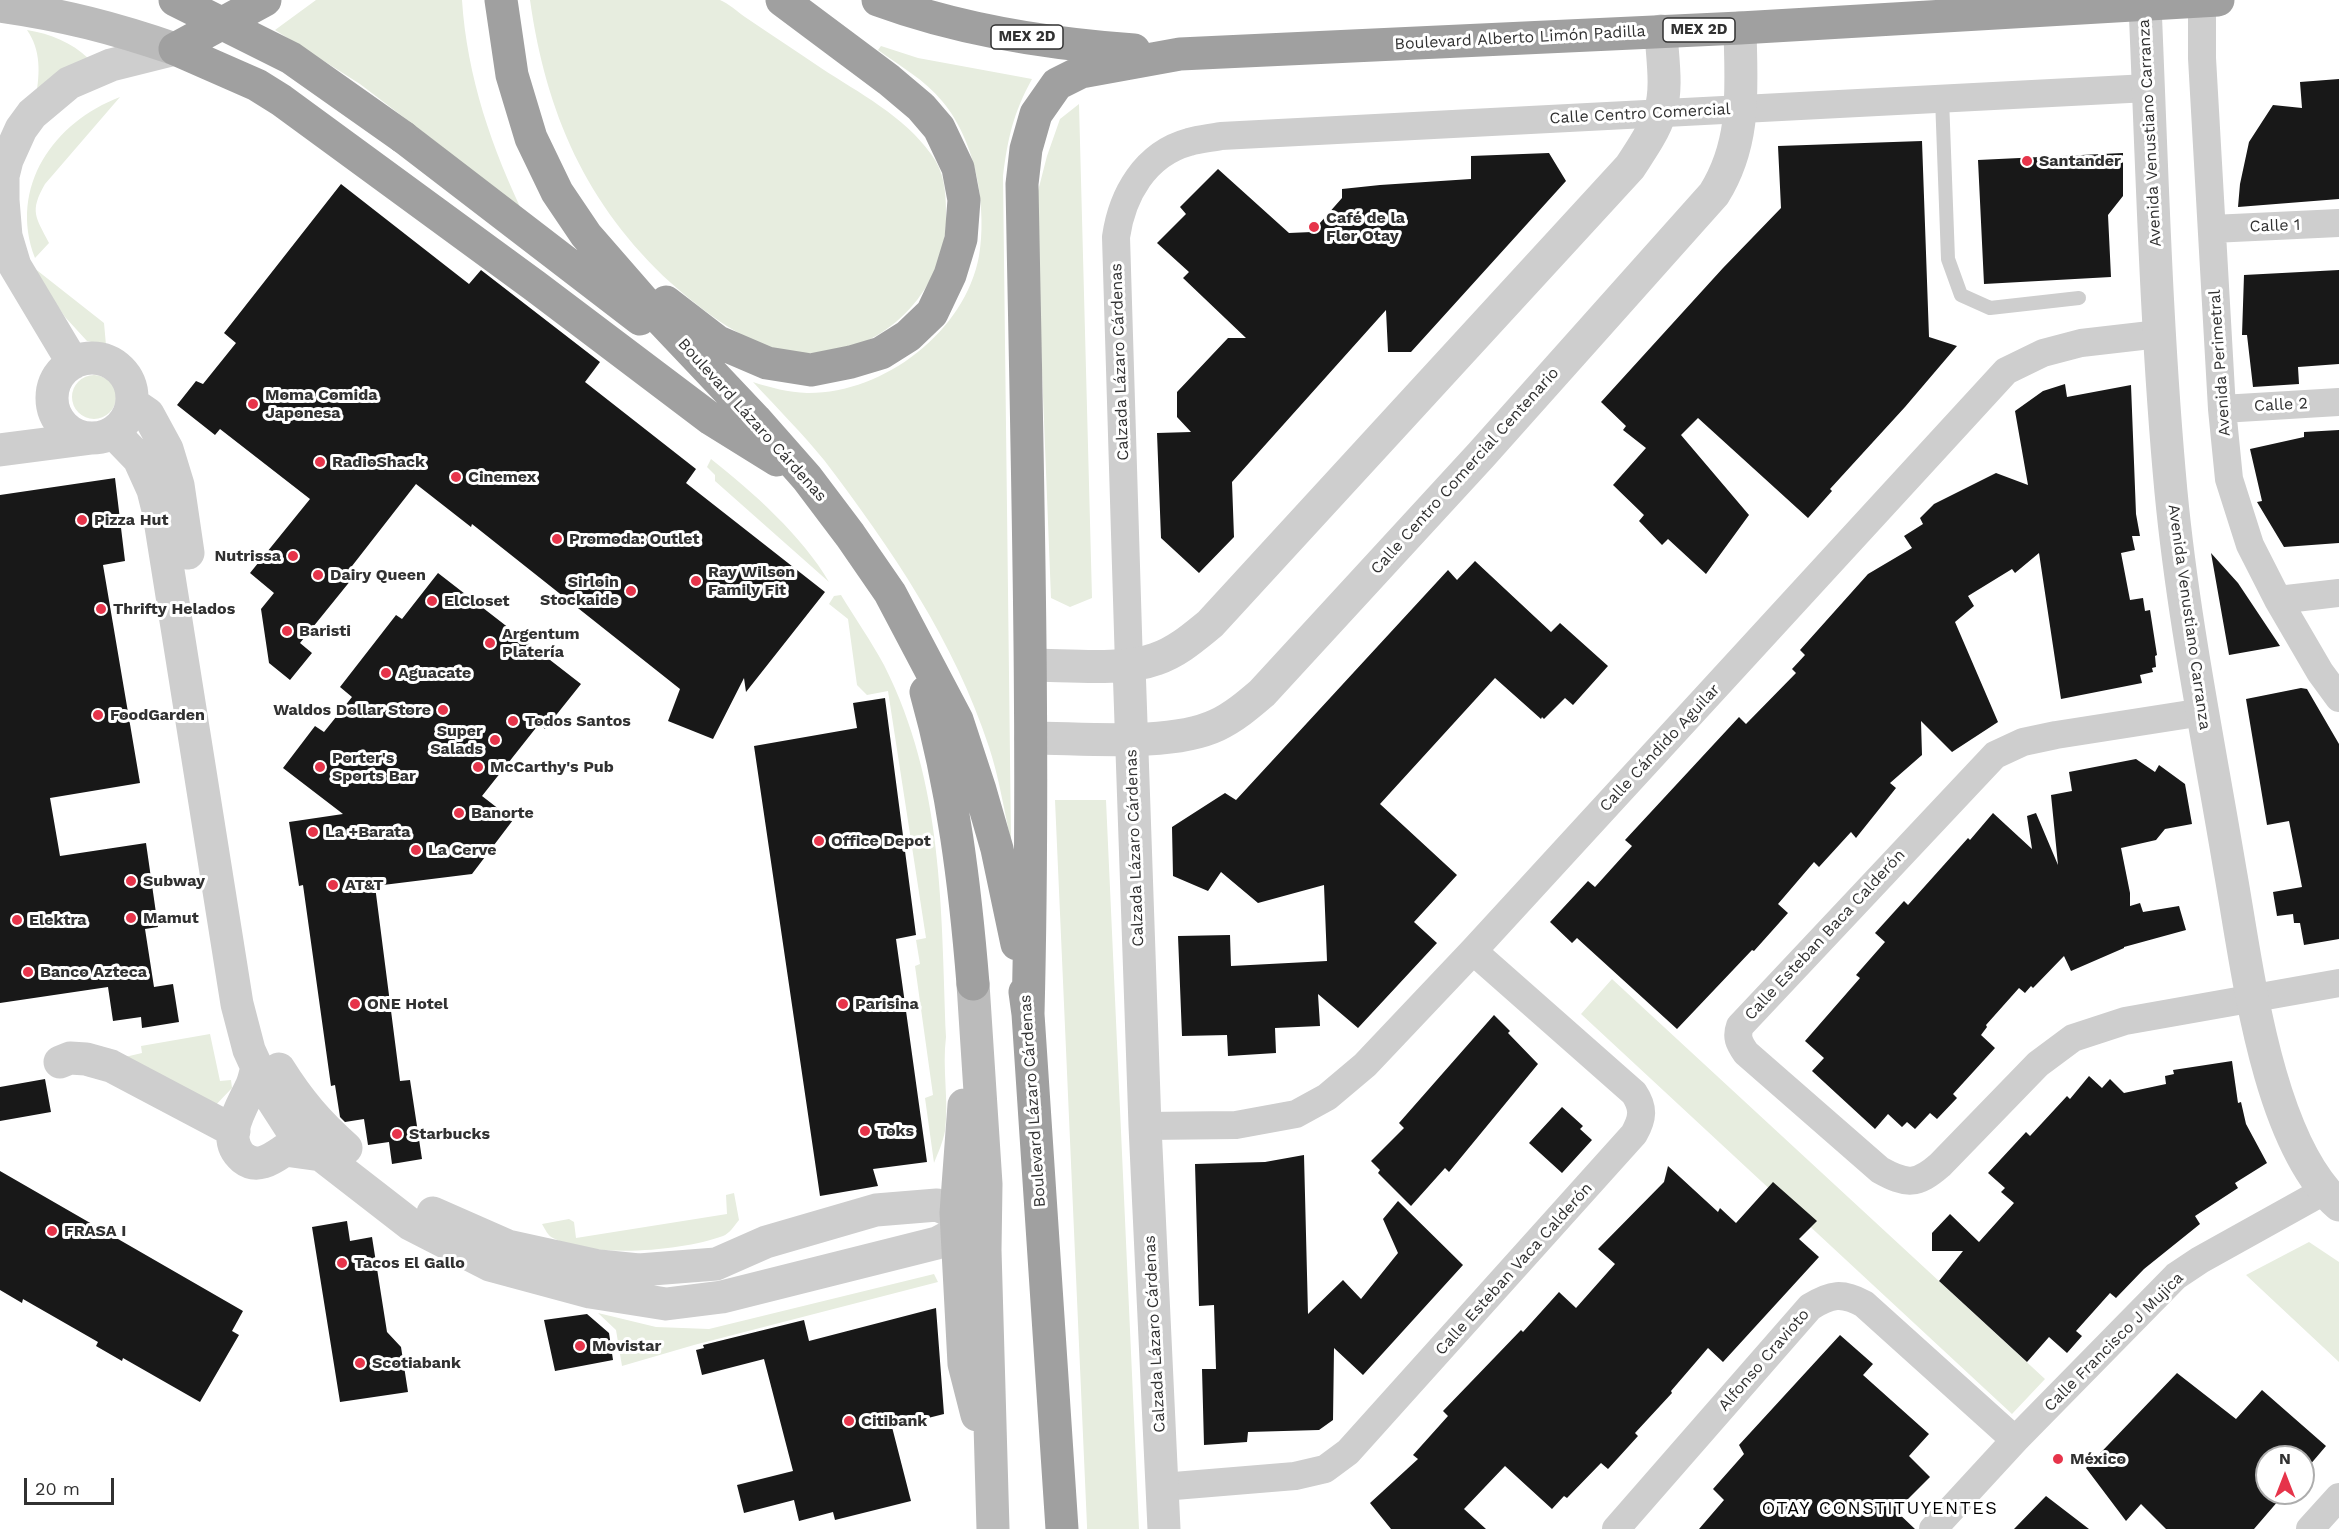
<!DOCTYPE html>
<meta charset="utf-8">
<style>
body{margin:0}
#map{position:relative;width:2339px;height:1529px;overflow:hidden;background:#fff;font-family:"Work Sans",sans-serif}
canvas{display:block}
.north{position:absolute;left:2255px;top:1445px;width:60px;height:60px;box-sizing:border-box;background:#fff;border:2px solid #adadad;border-radius:50%;rotate:0deg;font-size:16px;font-weight:700;line-height:24px;text-align:center;color:#313131}
.north::after{content:'';display:block;margin:auto;width:21px;height:27px;background:#e6344a;clip-path:polygon(50% 0,100% 100%,50% 72%,0 100%)}
.scale{position:absolute;left:24px;top:1478px;width:90px;height:27px;box-sizing:border-box;border:3px solid #313131;border-top:0;padding-left:8px;font-size:18px;line-height:21px;white-space:nowrap;color:#313131;-webkit-text-stroke:4px #fff;paint-order:stroke}
</style>
<div id="map">
<canvas width="2339" height="1529"></canvas>
<div class="north">N</div>
<div class="scale">20 m</div>
</div>
<script>
const c = document.querySelector('canvas').getContext('2d');
c.lineJoin = 'round';
function fillPath(path, color) { c.fillStyle = color; c.fill(path, 'evenodd'); }
function trace(path, color, width, dash) { c.strokeStyle = color; c.lineWidth = width; c.lineCap = dash ? 'butt' : 'round'; c.setLineDash(dash || []); c.stroke(path); }
function label(font, color, halo, rows, align = 'center') {
  c.font = font + ' "Work Sans",sans-serif'; c.lineWidth = 6; c.setLineDash([]); c.textBaseline = 'middle'; c.strokeStyle = halo; c.fillStyle = color; for (const [text, x, y, turn = 0] of rows) {
    c.save(); c.translate(x, y); c.rotate((+turn || 0) * Math.PI / 180); c.textAlign = isNaN(turn) ? turn : align; if (halo) c.strokeText(text, 0, 0); c.fillText(text, 0, 0); c.restore();
  }
}
fillPath(new Path2D(`
 M316 0H462C467 77 492 149 525 217L440 145 360 84 275 30Z
 M530 0C577 0 624 0 671 0 682 0 710 0 720 0 728 3 738 12 745 17 770 34 796 51 821 68 859 93 904 116 931 154 944 171 946 191 946 212 949 280 896 343 828 353 817 354 803 353 791 352 752 349 700 309 671 283 586 205 546 113 530 0Z
 M27 30C51 34 71 42 89 59L36 96C40 73 41 50 27 30Z
 M881 46 918 58 1032 79C1013 114 1008 137 1003 176L1011 841C1004 810 999 777 989 747 955 642 891 548 824 460 802 433 777 408 753 382 771 388 788 392 807 393 883 394 965 332 979 256 983 232 982 208 978 183 973 155 961 123 942 101 925 80 900 66 878 50Z
 M120 97 45 184C29 212 36 217 49 243L35 258C8 187 54 122 120 97Z
 M1079 104 1092 598 1070 607 1051 598 1036 218 1038 191 1047 156 1060 119Z
 M29 264 104 323 106 345 87 341 65 317Z
 M72 397a22 22 0 1 1 44 0a22 22 0 1 1-44 0Z
 M711 459C752 491 803 537 829 582L715 481V475L707 467Z
 M841 595C855 618 871 641 884 665 944 784 941 908 946 1037 942 1068 949 1100 945 1131 943 1142 938 1153 934 1163L925 1098 933 1095 915 966 920 964 916 940 926 938 888 691 867 695 857 685 848 619 829 604 834 596Z
 M1055 800H1106L1139 1529H1087V1526Z
 M1612 979 2045 1379 2012 1414 1581 1014Z
 M210 1034 220 1081 231 1080 232 1088 212 1109 125 1057 142 1053 141 1046Z
 M734 1193 739 1220C735 1225 729 1234 723 1236 682 1251 592 1259 553 1238 548 1236 545 1229 542 1224L569 1219 574 1222 576 1238 727 1214 726 1195Z
 M2309 1242 2339 1262V1362L2246 1275Z
 M934 1274 938 1282 694 1345 622 1366 616 1330 598 1313 656 1327 709 1329Z`), '#e7eddf');
fillPath(new Path2D(`
 M2339 79V199L2238 207 2240 184 2249 142 2273 105 2302 108 2300 82Z
 M1922 141 1929 337 1957 346 1905 407 1830 489 1832 491 1808 518 1698 418 1681 435 1749 515 1706 574 1668 539 1662 545 1639 521 1644 515 1613 485 1646 448 1623 430 1626 426 1601 402 1723 268 1781 208 1778 146Z
 M1549 153 1566 181 1411 352H1388L1386 310 1232 482 1234 537 1199 573 1161 538 1157 433 1191 432 1177 417V392L1228 338H1246L1183 278 1189 272 1157 243 1186 214 1180 207 1218 169 1289 233 1312 232 1342 198V189L1380 185 1471 179V156Z
 M2123 153V196L2108 215 2111 277 1984 284 1978 160Z
 M341 184 469 284 481 270 600 362 585 382 696 469 686 483 825 592 746 692 744 678 713 739 668 721 680 689 472 524 471 527 416 484 345 575 351 580 300 643 312 653 290 680 269 663 261 609 274 593 250 573 310 499 220 429 215 435 177 405 196 381 203 384 236 343 224 333Z
 M2339 270V364L2298 367 2299 384 2253 387 2247 335H2242L2244 275Z
 M2065 384 2067 397 2131 385 2136 514 2140 536H2132L2135 550 2121 553 2130 600 2143 598 2145 611 2150 610 2157 655 2155 656 2156 667 2152 668 2153 672 2140 675 2142 683 2061 699 2039 553 2015 573 2012 569 1968 596 1974 606 1955 622 1998 722 1952 752 1921 721 1922 755 1890 783 1896 788 1856 838 1851 832 1819 867 1814 862 1778 904 1788 913 1754 951 1752 950 1677 1029 1577 938 1572 943 1550 922 1588 881 1595 887 1632 846 1625 840 1739 717 1746 724 1796 673 1792 669 1805 655 1800 650 1868 574 1912 548 1904 536 1923 524 1920 518 1934 504 1996 473 2028 485 2015 411 2043 391Z
 M2339 430V543L2284 547 2257 502 2262 501 2250 449 2304 437V432Z
 M115 478 125 561 103 565 140 783 50 798 60 856 146 843 158 927 145 929 154 987 173 984 179 1022 142 1028 141 1017 113 1021 108 987 0 1003V495Z
 M2211 553 2238 583 2280 646 2229 655Z
 M1475 561 1551 632 1560 623 1608 666 1573 705 1565 698 1544 719 1542 717 1541 719 1495 678 1380 804 1457 875 1414 922 1437 943 1358 1028 1318 994 1320 1026 1275 1028 1276 1053 1228 1056 1227 1035 1182 1036 1178 936 1230 935 1231 966 1327 961 1324 885 1258 903 1221 872 1208 891 1173 876 1172 827 1225 793 1236 800 1448 570 1457 580Z
 M438 573 581 684 545 729 539 724 482 796 513 820 472 874 375 886 400 1081 410 1080 422 1159 392 1164 389 1142 368 1145 364 1119 345 1122 340 1117 335 1085 331 1086 303 885 299 886 289 822 343 814 283 768 315 726 324 732 352 697 340 687 396 615 402 619Z
 M2301 688 2307 689 2339 744V939L2304 945 2300 923H2294L2293 914 2277 916 2273 892 2302 887 2289 821 2267 825 2246 699Z
 M885 698 916 935 896 939 927 1162 873 1169 878 1186 820 1196 754 746 857 728 853 703Z
 M2136 759 2155 772 2159 765 2185 784 2192 824 2165 829 2156 840 2121 848 2130 893V906L2140 903 2143 912 2179 906 2186 930 2124 947V948L2071 971 2064 956 2033 988 2031 986 2025 993 2019 988 1986 1025 1987 1027 1981 1035 1995 1048 1953 1094 1957 1098 1937 1119 1930 1113 1915 1129 1907 1122 1902 1127 1888 1114 1875 1129 1812 1071 1824 1058 1805 1041 1860 978 1856 975 1885 942 1875 933 1904 901 1908 905 1968 838 1970 840 1993 813 2032 849 2027 816 2036 813 2058 865 2051 795 2072 791 2069 772Z
 M1494 1015 1510 1031 1508 1033 1538 1064 1449 1172 1445 1168 1411 1206 1378 1173 1380 1170 1371 1161 1404 1128 1399 1123Z
 M2232 1061 2238 1103 2241 1102 2246 1124 2267 1163 2235 1183 2238 1188 2195 1216 2200 1224 2144 1269 2116 1298 2110 1293 2076 1331 2082 1336 2067 1353 2049 1337 2027 1362 1939 1281 1963 1251H1932V1233L1950 1214 1979 1242 2014 1203 2001 1192 2005 1188 1988 1173 2026 1132 2030 1136 2067 1096 2070 1099 2089 1076 2102 1088 2110 1079 2124 1093 2166 1084 2165 1076 2174 1074 2173 1070Z
 M45 1079 51 1112 0 1121V1087Z
 M1562 1107 1583 1126 1580 1129 1592 1140 1562 1173 1529 1143Z
 M1304 1155 1308 1314 1343 1280 1361 1299 1398 1253 1383 1219 1398 1201 1463 1265 1363 1375 1334 1348 1333 1420 1319 1430 1248 1432 1247 1442 1204 1445 1202 1369H1216L1214 1305 1199 1306 1195 1164 1265 1162Z
 M1668 1166 1718 1212 1720 1208 1736 1223 1773 1182 1817 1221 1799 1239 1819 1257 1723 1362 1708 1348 1671 1391 1672 1393 1635 1433 1638 1436 1608 1469 1601 1463 1567 1498 1564 1496 1552 1509 1505 1466 1464 1509 1486 1529H1391L1370 1503 1418 1459 1413 1455 1448 1416 1443 1411 1521 1330 1523 1332 1559 1292 1576 1308 1615 1264 1598 1249 1664 1182Z
 M0 1171 243 1311 232 1331 239 1335 200 1402 123 1358 122 1361 96 1346 98 1342 23 1299 22 1303 0 1290Z
 M347 1221 350 1241 372 1237 387 1332 401 1347 408 1392 340 1402 312 1227Z
 M936 1308 944 1414 892 1427 911 1501 835 1520 833 1512 799 1521 794 1500 744 1513 737 1485 793 1471 764 1359 702 1375 696 1350 704 1348 703 1345 804 1320 809 1341Z
 M587 1314 609 1333 613 1360 555 1371 544 1320Z
 M1840 1335 1873 1364 1863 1375 1929 1434 1909 1456 1930 1477 1896 1511 1915 1529H1699L1724 1500 1713 1489 1744 1454 1739 1445Z
 M2177 1373 2236 1419 2262 1390 2326 1446 2303 1473V1457H2267V1493H2285L2254 1529H2166L2141 1504 2126 1521 2086 1468Z
 M2046 1496 2089 1529H2014Z`), '#181818');
trace(new Path2D(`
 M1942 98 1948 259 1961 295 1990 308 2079 298`), '#cecece', 14);
trace(new Path2D(`
 M2202 1V58L2222 409 2229 479 2250 545 2278 600 2320 672 2339 698
 M2212 229 2339 223
 M2222 409 2339 402
 M2278 600 2339 593
 M1129 665 1116 237C1122 195 1145 154 1189 142 1199 139 1211 138 1221 136L2148 88
 M2203 712 2056 735 2023 742 1995 755 1740 1026C1736 1037 1739 1043 1746 1053L1880 1170C1907 1185 1917 1185 1940 1165L2038 1064 2073 1038 2125 1021 2339 983
 M1145 1126 1236 1125 1296 1114 1327 1097 1365 1065 1473 951 2006 371 2043 353 2081 343 2159 334
 M1162 1487 1295 1476 1325 1469 1348 1452 1634 1134C1643 1118 1644 1108 1634 1093L1473 951
 M1616 1529 1810 1307C1831 1294 1842 1292 1864 1304L2015 1440
 M1933 1529 2015 1440 2176 1276 2200 1260 2324 1191
 M2310 1529 2339 1497`), '#cecece', 28);
trace(new Path2D(`
 M2145 5C2152 167 2156 330 2171 492 2183 618 2209 744 2230 870 2247 964 2266 1140 2339 1205
 M52 398a40 40 0 1 1 80 0a40 40 0 1 1-80 0Z
 M73 363 15 266 6 236 3 200V176L7 160 21 129 32 114 69 83 111 65 175 49
 M132 403 148 414 167 449 178 485 188 553
 M113 432 139 459 153 490 159 514 237 1004 249 1050 270 1096 290 1127 312 1148 410 1224 490 1265 590 1292 666 1304 722 1297 937 1243 958 1232
 M0 450 92 438
 M1031 665C1067 665 1124 671 1156 659 1177 652 1194 637 1210 624L1630 167C1641 150 1654 132 1660 113 1668 87 1662 57 1661 31
 M1129 665 1145 1126 1164 1529
 M1031 738C1083 738 1171 747 1217 725 1234 717 1248 705 1262 693L1481 455 1714 194C1747 141 1741 88 1740 28
 M60 1062 70 1058 86 1059 111 1066 234 1131
 M257 1067C255 1074 254 1082 250 1089 240 1110 221 1139 243 1158 258 1170 273 1158 285 1150L321 1155
 M279 1069C299 1101 318 1123 346 1148
 M433 1213 508 1246 599 1266 639 1270 716 1264 766 1242 876 1210 937 1205 956 1213`), '#cecece', 33);
trace(new Path2D(`
 M0 6C64 15 114 28 175 49
 M973 984 986 1184 985 1250 993 1529
 M964 1105 956 1213 964 1364 977 1415`), '#bbb', 33);
trace(new Path2D(`
 M501 0 512 75 531 138 557 192 586 235 647 305 755 419 807 478 850 535 890 593 957 720 980 790 997 849 1017 944
 M878 0C957 29 1050 44 1134 50
 M175 49 257 85 281 100 535 286 711 419 777 460
 M175 49 265 0
 M403 137 640 319
 M666 302 718 342 767 363 811 370 851 362 881 353 908 336 932 313 950 275 961 239 964 200 958 168 939 128 921 107 889 80 782 0
 M926 692C953 788 965 885 973 984
 M1025 992 1028 1014 1062 1529
 M1028 1014C1035 737 1027 461 1022 184L1026 149 1036 114 1057 84 1081 72 1180 54 1740 28 2218 0`), '#a0a0a0', 33);
trace(new Path2D(`
 M175 0 291 58 403 137`), '#a0a0a0', 33);
for (const [x, y, r, color] of [
 [2027,161,6,"#e6344a"],
 [1314,227,6,"#e6344a"],
 [253,404,6,"#e6344a"],
 [320,462,6,"#e6344a"],
 [456,477,6,"#e6344a"],
 [82,520,6,"#e6344a"],
 [557,539,6,"#e6344a"],
 [293,556,6,"#e6344a"],
 [318,575,6,"#e6344a"],
 [696,581,6,"#e6344a"],
 [631,591,6,"#e6344a"],
 [432,601,6,"#e6344a"],
 [101,609,6,"#e6344a"],
 [287,631,6,"#e6344a"],
 [490,643,6,"#e6344a"],
 [386,673,6,"#e6344a"],
 [443,710,6,"#e6344a"],
 [98,715,6,"#e6344a"],
 [513,721,6,"#e6344a"],
 [495,740,6,"#e6344a"],
 [320,767,6,"#e6344a"],
 [478,767,6,"#e6344a"],
 [459,813,6,"#e6344a"],
 [313,832,6,"#e6344a"],
 [819,841,6,"#e6344a"],
 [416,850,6,"#e6344a"],
 [131,881,6,"#e6344a"],
 [333,885,6,"#e6344a"],
 [131,918,6,"#e6344a"],
 [17,920,6,"#e6344a"],
 [28,972,6,"#e6344a"],
 [355,1004,6,"#e6344a"],
 [843,1004,6,"#e6344a"],
 [865,1131,6,"#e6344a"],
 [397,1134,6,"#e6344a"],
 [52,1231,6,"#e6344a"],
 [342,1263,6,"#e6344a"],
 [580,1346,6,"#e6344a"],
 [360,1363,6,"#e6344a"],
 [849,1421,6,"#e6344a"],
 [2058,1459,6,"#e6344a"]
]) { const dot = new Path2D(); dot.arc(x, y, r, 0, 2 * Math.PI); c.fillStyle = color; c.fill(dot); trace(dot, '#fff', 2); }
for (const [x, y, w] of [
 [1699,30,72],
 [1027,37,72]
]) { const box = new Path2D(); box.roundRect(x - w / 2, y - 12, w, 24, 4.5); c.fillStyle = '#fff'; c.fill(box); trace(box, '#313131', 1.5); }
label('bold 15px', '#313131', null, [
 ["MEX 2D",1699,30],
 ["MEX 2D",1027,37]
]);
label('16px', '#313131', '#fff', [
 ["Boulevard Alberto Limón Padilla",1520,38,-3],
 ["Calle Centro Comercial",1640,114,-3],
 ["Avenida Venustiano Carranza",2150,133,-93],
 ["Calle 1",2275,226,-2],
 ["Calzada Lázaro Cárdenas",1120,362,-92],
 ["Avenida Perimetral",2220,363,-94],
 ["Calle 2",2281,405,-3],
 ["Boulevard Lázaro Cárdenas",752,420,48],
 ["Calle Centro Comercial Centenario",1465,471,-48],
 ["Avenida Venustiano Carranza",2189,617,82],
 ["Calle Cándido Aguilar",1660,748,-47],
 ["Calzada Lázaro Cárdenas",1135,848,-92],
 ["Calle Esteban Baca Calderón",1825,935,-47],
 ["Boulevard Lázaro Cárdenas",1033,1101,-94],
 ["Calle Esteban Vaca Calderón",1514,1269,-48],
 ["Calzada Lázaro Cárdenas",1155,1334,-93],
 ["Calle Francisco J Mujica",2114,1342,-45],
 ["Alfonso Cravioto",1764,1360,-49]
]);
label('bold 16px', '#313131', '#fff', [
 ["Santander",2039,161],
 ["Café de la",1326,218],
 ["Flor Otay",1326,236],
 ["Moma Comida",265,395],
 ["Japonesa",265,413],
 ["RadioShack",332,462],
 ["Cinemex",468,477],
 ["Pizza Hut",94,520],
 ["Promoda: Outlet",569,539],
 ["Nutrissa",281,556,"right"],
 ["Ray Wilson",708,572],
 ["Family Fit",708,590],
 ["Dairy Queen",330,575],
 ["Sirloin",619,582,"right"],
 ["Stockaide",619,600,"right"],
 ["ElCloset",444,601],
 ["Thrifty Helados",113,609],
 ["Baristi",299,631],
 ["Argentum",502,634],
 ["Platería",502,652],
 ["Aguacate",398,673],
 ["Waldos Dollar Store",431,710,"right"],
 ["FoodGarden",110,715],
 ["Todos Santos",525,721],
 ["Super",483,731,"right"],
 ["Salads",483,749,"right"],
 ["Porter's",332,758],
 ["Sports Bar",332,776],
 ["McCarthy's Pub",490,767],
 ["Banorte",471,813],
 ["La +Barata",325,832],
 ["Office Depot",831,841],
 ["La Cerve",428,850],
 ["Subway",143,881],
 ["AT&T",345,885],
 ["Mamut",143,918],
 ["Elektra",29,920],
 ["Banco Azteca",40,972],
 ["ONE Hotel",367,1004],
 ["Parisina",855,1004],
 ["Toks",877,1131],
 ["Starbucks",409,1134],
 ["FRASA I",64,1231],
 ["Tacos El Gallo",354,1263],
 ["Movistar",592,1346],
 ["Scotiabank",372,1363],
 ["Citibank",861,1421],
 ["México",2070,1459]
], 'left');
c.letterSpacing = '1.5px';
label('18px', '#000', '#fff', [
 ["OTAY CONSTITUYENTES",1880,1509]
]);
c.letterSpacing = '0px';
</script>
